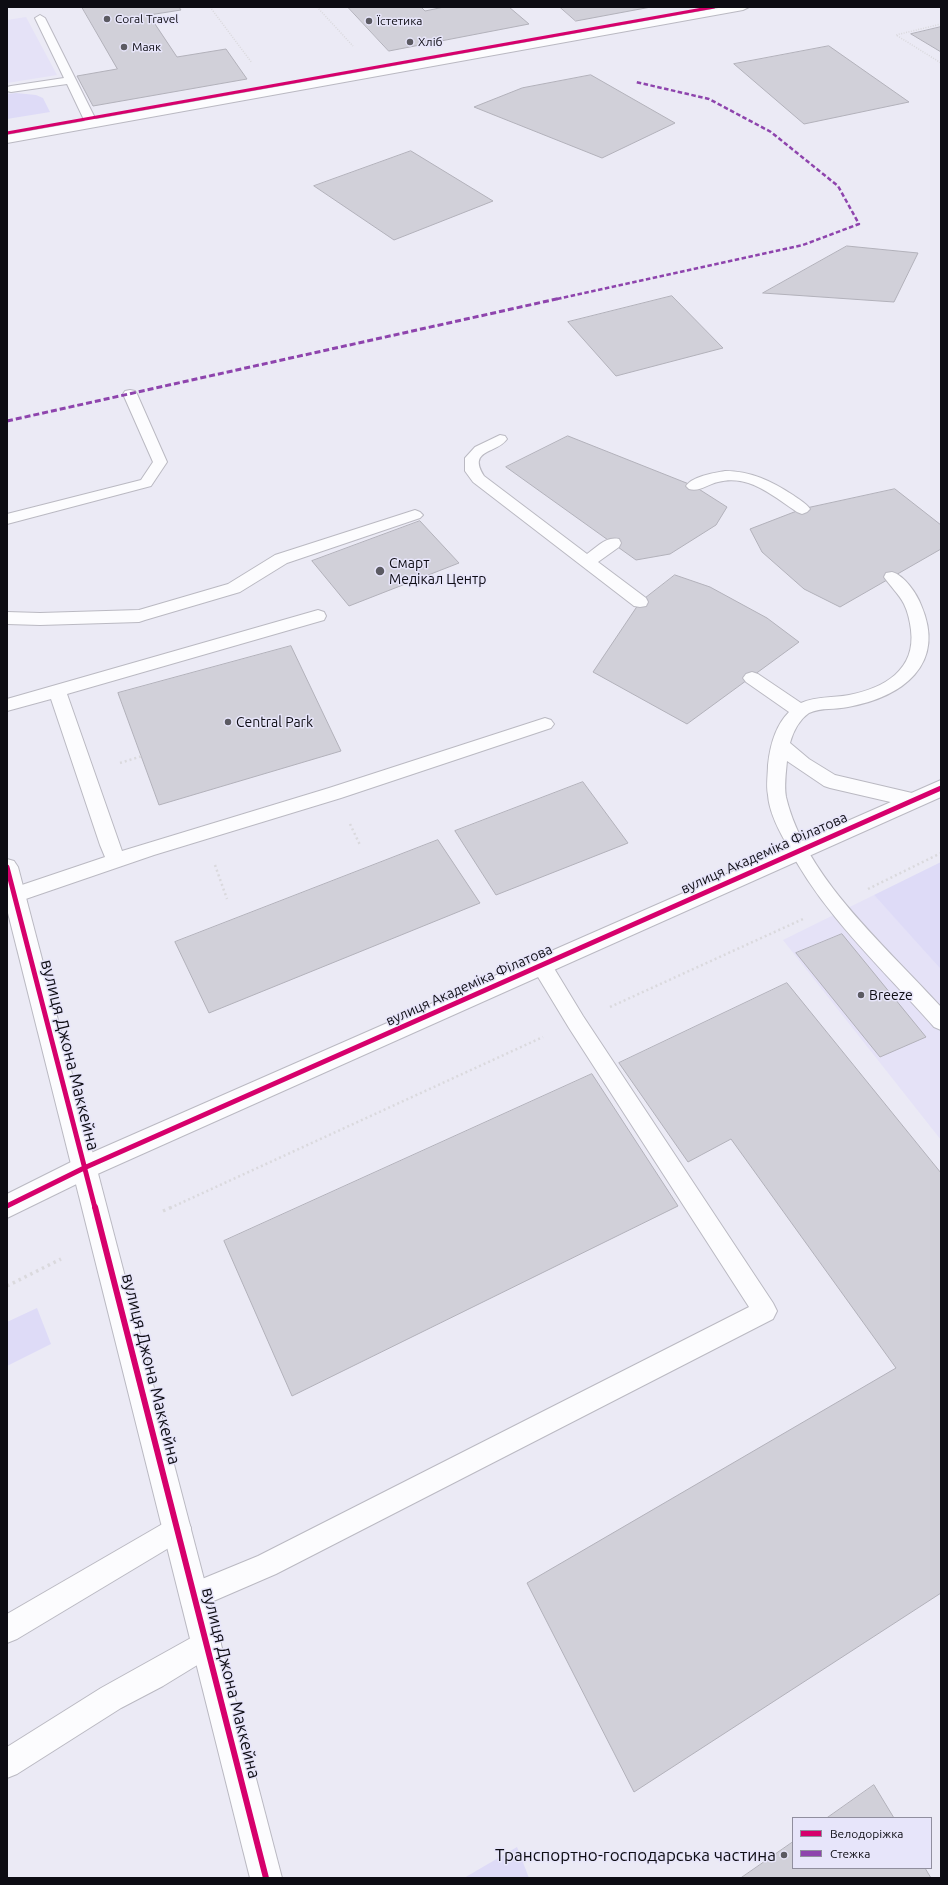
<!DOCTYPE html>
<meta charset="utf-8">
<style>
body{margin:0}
#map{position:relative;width:948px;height:1885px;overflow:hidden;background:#ebeaf5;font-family:Ubuntu,sans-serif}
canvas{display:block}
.frame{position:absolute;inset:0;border:8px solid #0d0c13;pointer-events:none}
.legend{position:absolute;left:792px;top:1817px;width:140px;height:52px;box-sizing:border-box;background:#e7e5fa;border:1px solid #908e9e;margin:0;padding:5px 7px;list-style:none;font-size:12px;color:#0d0c13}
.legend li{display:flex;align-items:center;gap:8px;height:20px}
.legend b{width:20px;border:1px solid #908e9e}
</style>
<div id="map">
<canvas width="948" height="1885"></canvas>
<div class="frame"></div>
<ul class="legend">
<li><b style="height:5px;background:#d6006c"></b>Велодоріжка</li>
<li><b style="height:5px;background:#8e44ad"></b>Стежка</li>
</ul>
</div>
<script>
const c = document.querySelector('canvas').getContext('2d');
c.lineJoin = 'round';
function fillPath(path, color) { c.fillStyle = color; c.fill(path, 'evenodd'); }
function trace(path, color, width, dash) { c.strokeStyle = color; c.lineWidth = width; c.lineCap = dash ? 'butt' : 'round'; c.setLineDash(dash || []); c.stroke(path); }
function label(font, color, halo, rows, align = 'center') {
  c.font = font + ' Ubuntu,sans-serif'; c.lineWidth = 3; c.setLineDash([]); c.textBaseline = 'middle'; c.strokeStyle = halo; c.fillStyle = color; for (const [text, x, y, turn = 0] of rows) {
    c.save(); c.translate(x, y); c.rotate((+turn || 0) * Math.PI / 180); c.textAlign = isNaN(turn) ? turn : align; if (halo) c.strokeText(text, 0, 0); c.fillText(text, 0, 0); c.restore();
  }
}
fillPath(new Path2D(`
 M26 17 57 75 7 83V20Z
 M874 895 941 967V1140L783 940Z`), '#e5e2f7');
fillPath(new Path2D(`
 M16 93 36 95 43 98 50 112 7 119V94Z
 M941 862V967L940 968 874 895Z
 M37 1308 51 1344 7 1366V1322Z
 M517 1847 529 1878H464Z`), '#dedbf7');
const building = new Path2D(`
 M82 7H179L181 10 149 15 177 57 226 49 247 79 93 106 77 76 117 69Z
 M348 7H421L425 11 444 7H509L529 24 389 51Z
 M560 7H651L576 21Z
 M941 27V52L911 34Z
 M829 46 909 102 804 124 734 64Z
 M591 75 675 123 602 158 474 107 522 88Z
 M411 151 493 201 394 240 314 186Z
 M847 246 918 253 894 302 763 293Z
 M672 296 723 348 616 376 568 322Z
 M568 436 694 486 727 507 716 525 670 554 636 560 506 467Z
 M895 489 941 525V549L840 607 804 589 762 552 750 529 802 509Z
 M420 521 459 563 349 606 312 561Z
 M675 575 710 587 767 618 799 642 687 724 593 672 640 602Z
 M291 646 341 751 159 805 118 693Z
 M583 782 628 843 496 895 455 831Z
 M438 840 480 903 209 1013 175 942Z
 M842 934 926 1037 880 1057 796 953Z
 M787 983 941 1173V1593L634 1792 527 1583 896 1368 731 1139 688 1162 619 1063Z
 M592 1074 678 1206 292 1396 224 1241Z
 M874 1785 894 1818H827Z
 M793 1842V1868H925L931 1878H741Z`);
fillPath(building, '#d1d0d9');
trace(building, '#b2b1ba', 1);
const lane = new Path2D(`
 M40 15 45 18 98 124 96 126H88L86 124 67 84 11 92 7 91V87L11 86 64 78 35 18Z
 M130 390 135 391 137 394 167 462 151 486 7 524V514L141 480 153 462 123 394 125 391Z
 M500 435 505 436 507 439C497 454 467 449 484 476L587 554C597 547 606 536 619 539L621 543 619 547 598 562 646 598 648 602 646 606 640 607 634 606 473 482 465 471V458L475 447Z
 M725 471C751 471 771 481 793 495 798 499 806 503 810 509L807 512 802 514 797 512C773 496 749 474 718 482 708 484 700 492 689 489L686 486C693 476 714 473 725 471Z
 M415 510 420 512 423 515 420 518 287 563 240 592 145 620 139 622 40 625 7 624V612L40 613 139 610 228 584 275 555Z
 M892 572C904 575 917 594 921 605 947 665 902 697 848 707 836 710 821 707 809 713 799 720 793 732 790 743L809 759 835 775 912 793 919 795 921 800 919 805 912 807 830 788 824 786 787 761C786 772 784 786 786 797 805 878 887 947 941 1007V1030L934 1027C882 968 822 914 786 843 778 829 769 811 768 795 766 785 768 774 768 765 770 746 775 726 789 712L746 682 743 678 746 674 752 672 758 674 801 703C816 696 833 698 849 695 884 688 916 670 911 630 910 622 908 612 904 604 899 594 890 586 884 577L886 573Z
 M318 610 324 612 326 616 324 620 67 694 122 851 329 788 545 718 551 720 554 724 551 728 341 798 154 855 14 903 7 900V890L105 857 100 845 51 699 7 711V699Z
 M542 958 549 960 583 1016 773 1303 777 1311 773 1319 276 1574 195 1609 185 1606 182 1596 185 1586 258 1556 749 1307 569 1028 535 972 532 966 535 960Z
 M178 1515 187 1519 191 1528 187 1537 17 1639 7 1643V1614Z
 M207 1629 217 1633 221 1643 217 1653 163 1686 121 1708 17 1774 7 1778V1747L101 1688Z`);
const street = new Path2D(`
 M724 7H749L743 10 7 143V135Z
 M941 780V797L93 1176 7 1218V1194L75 1160Z`);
const secondary = new Path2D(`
 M7 859 14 861 18 867 282 1878H250L7 909Z`);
trace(lane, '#bab9c2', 2);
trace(street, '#bab9c2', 2);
trace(secondary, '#bab9c2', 2);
trace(new Path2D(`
 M210 7 252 63
 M317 7 353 46
 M941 24 896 35 941 63`), '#dad9dd', 1.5, [1, 1.5]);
trace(new Path2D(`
 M120 763 142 756
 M350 824 360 845
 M215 865 227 899
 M868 889 941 853
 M610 1007 803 919
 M170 1208 543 1037`), '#dad9dd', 2.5, [2, 3]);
trace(new Path2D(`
 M163 1211 172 1207
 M7 1286 61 1259`), '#dad9dd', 3.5, [2.5, 4]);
fillPath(lane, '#fcfcfe');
fillPath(street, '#fcfcfe');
fillPath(secondary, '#fcfcfe');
trace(new Path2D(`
 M557 299 803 245 859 224 838 186 771 132 709 99 636 82`), '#8e44ad', 2.5, [4.5, 2.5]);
trace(new Path2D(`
 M7 421 561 298`), '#8e44ad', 3, [6, 3]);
trace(new Path2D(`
 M7 133 714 7`), '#d6006c', 3);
trace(new Path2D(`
 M7 867 95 1208
 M7 1206 84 1168 941 788`), '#d6006c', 5);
trace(new Path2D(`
 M95 1207 266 1878`), '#d6006c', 6);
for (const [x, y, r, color] of [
 [107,19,4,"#5b5a62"],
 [369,21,4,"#5b5a62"],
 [410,42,4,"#5b5a62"],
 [124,47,4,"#5b5a62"],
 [380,571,5,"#5b5a62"],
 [228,722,4,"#5b5a62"],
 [861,995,4,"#5b5a62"],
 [784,1855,4,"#5b5a62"]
]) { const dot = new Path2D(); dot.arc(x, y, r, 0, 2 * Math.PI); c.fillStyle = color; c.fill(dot); trace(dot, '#e7e5fa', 1.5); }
label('12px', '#0d0c13', '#e7e5fa', [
 ["Coral Travel",115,19],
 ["Їстетика",377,21],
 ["Хліб",418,42],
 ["Маяк",132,47]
], 'left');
label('14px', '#0d0c13', '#e7e5fa', [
 ["Смарт",389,563],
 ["Медікал Центр",389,579],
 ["Central Park",236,722],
 ["Breeze",869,995]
], 'left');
label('14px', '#0d0c13', '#e7e5fa', [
 ["вулиця Академіка Філатова",764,853,-24],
 ["вулиця Академіка Філатова",469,985,-24]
]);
label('17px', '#0d0c13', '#e7e5fa', [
 ["вулиця Джона Маккейна",70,1055,76],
 ["вулиця Джона Маккейна",151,1369,76],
 ["вулиця Джона Маккейна",231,1683,76]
]);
label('17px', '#0d0c13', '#e7e5fa', [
 ["Транспортно-господарська частина",776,1855]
], 'right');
</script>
